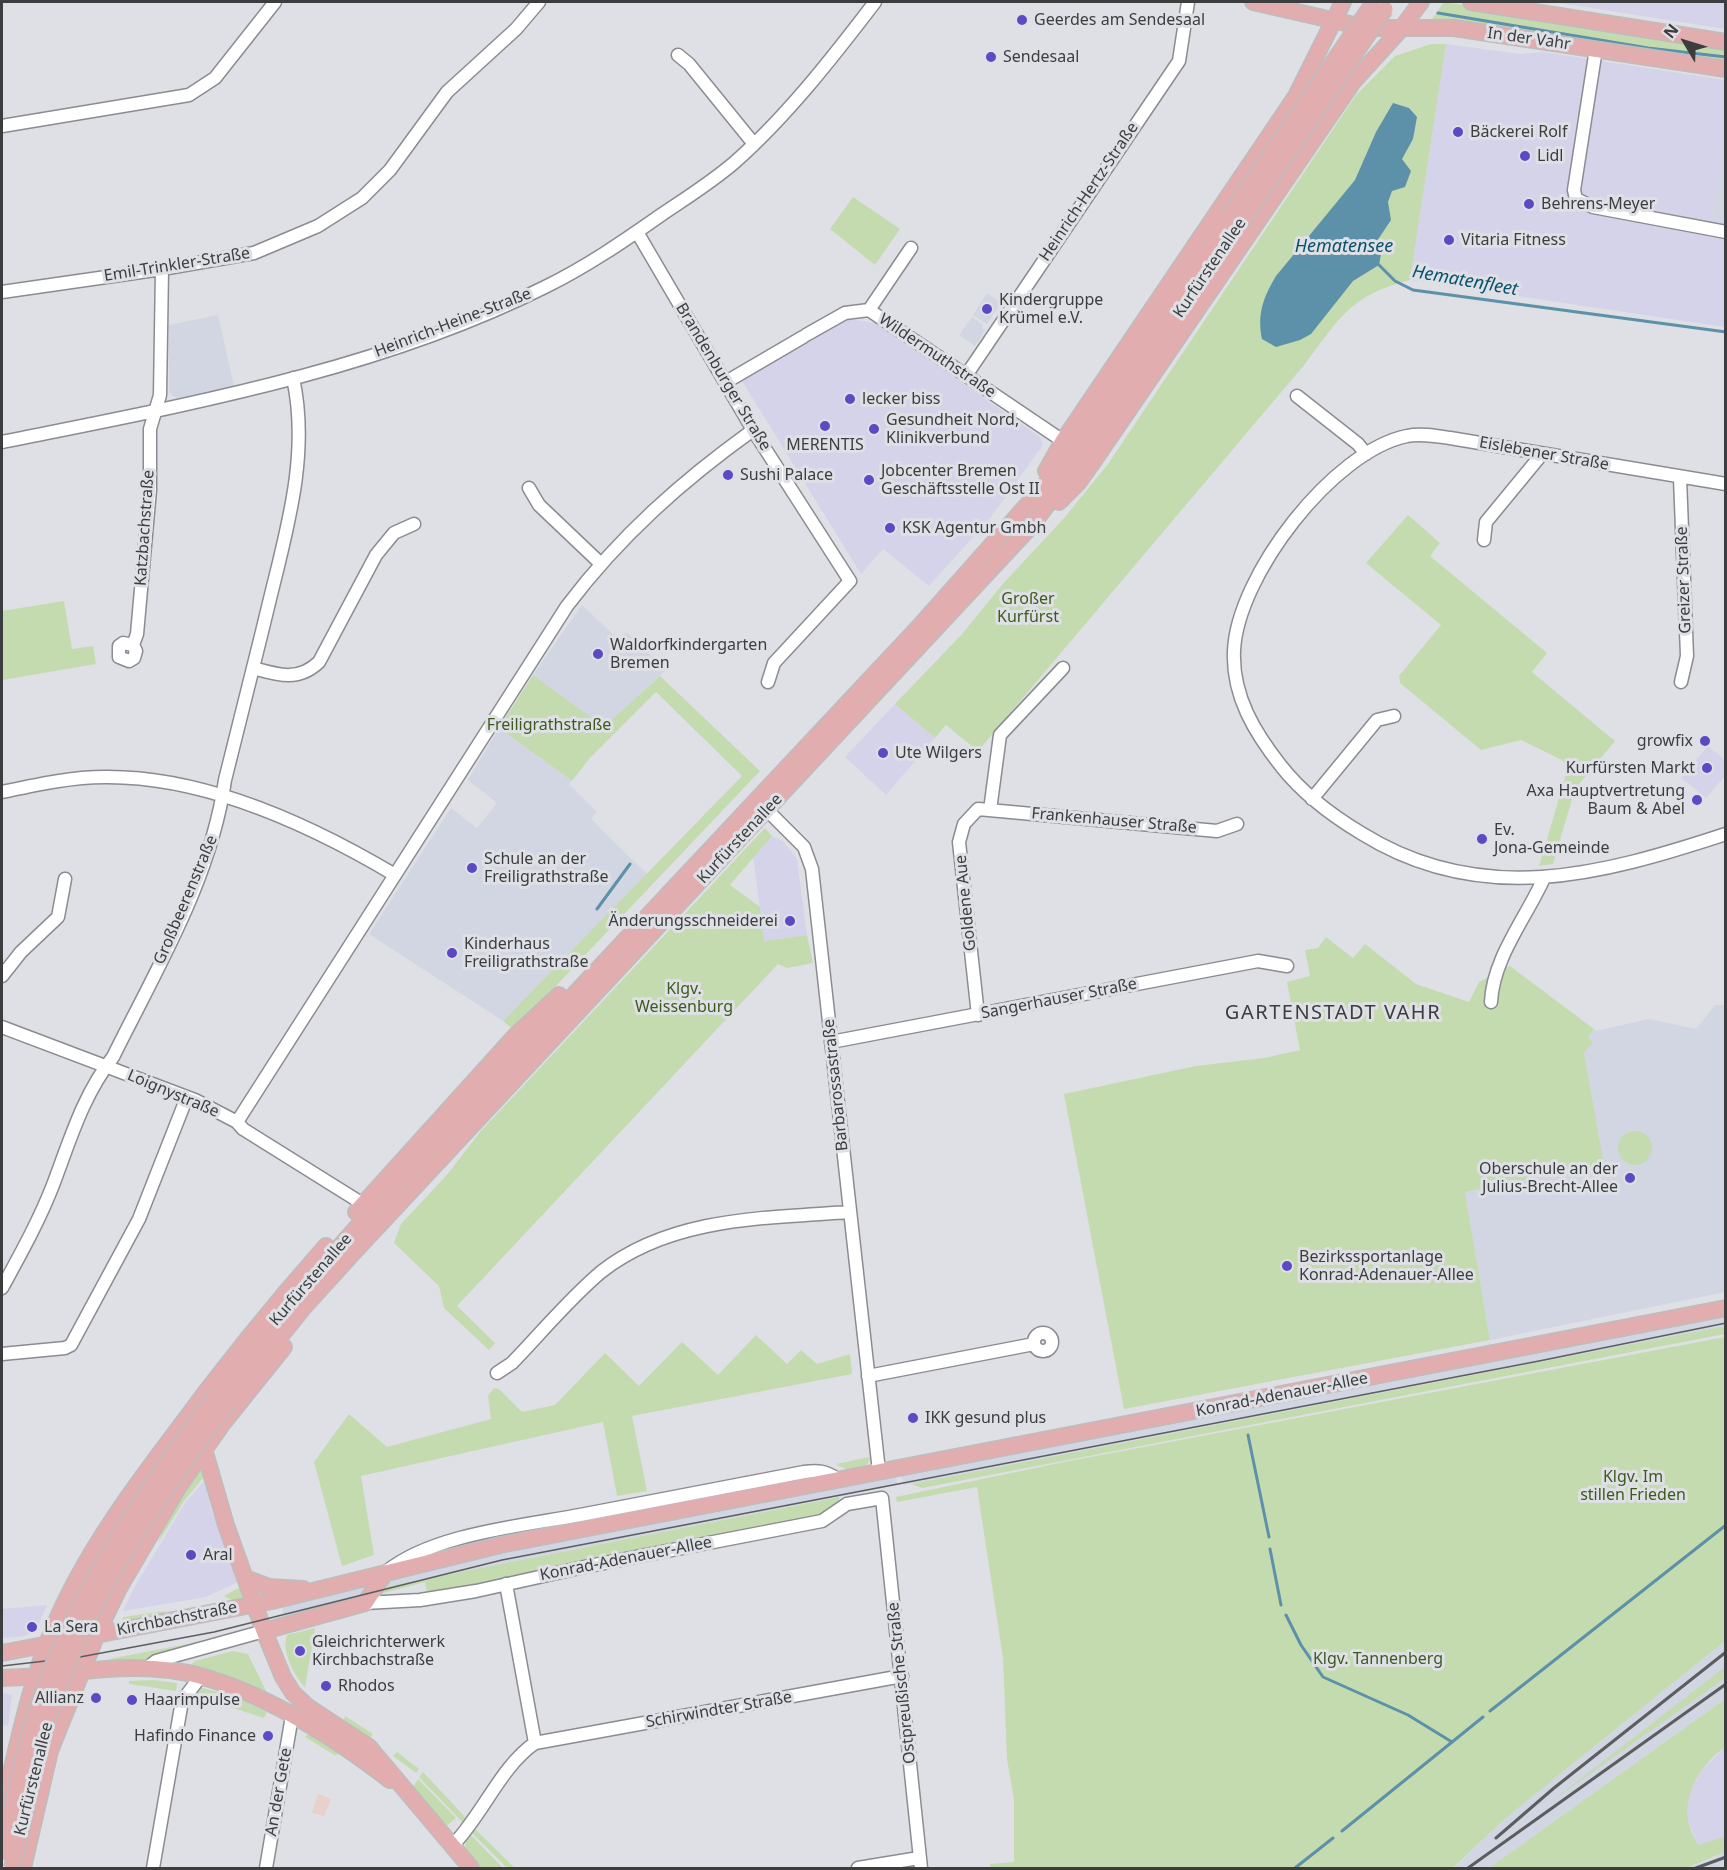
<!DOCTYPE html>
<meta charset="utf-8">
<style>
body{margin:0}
#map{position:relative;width:1727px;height:1870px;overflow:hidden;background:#dee0e5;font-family:"Noto Sans",sans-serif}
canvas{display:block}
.frame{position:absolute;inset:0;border:3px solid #3c3d3f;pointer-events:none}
.north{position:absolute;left:1655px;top:12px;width:60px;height:60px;-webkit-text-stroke:4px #dee0e5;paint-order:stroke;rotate:308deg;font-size:16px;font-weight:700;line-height:24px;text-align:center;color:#3c3d3f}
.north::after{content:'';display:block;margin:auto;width:21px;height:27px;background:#3c3d3f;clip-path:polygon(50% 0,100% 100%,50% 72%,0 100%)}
</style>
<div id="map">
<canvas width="1727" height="1870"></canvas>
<div class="frame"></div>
<div class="north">N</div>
</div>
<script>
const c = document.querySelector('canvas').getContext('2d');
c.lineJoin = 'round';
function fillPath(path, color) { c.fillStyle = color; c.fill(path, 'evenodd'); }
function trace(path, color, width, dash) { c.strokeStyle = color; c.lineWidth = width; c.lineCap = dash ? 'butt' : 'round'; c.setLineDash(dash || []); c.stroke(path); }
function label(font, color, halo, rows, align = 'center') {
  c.font = font + ' "Noto Sans",sans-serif'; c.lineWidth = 6; c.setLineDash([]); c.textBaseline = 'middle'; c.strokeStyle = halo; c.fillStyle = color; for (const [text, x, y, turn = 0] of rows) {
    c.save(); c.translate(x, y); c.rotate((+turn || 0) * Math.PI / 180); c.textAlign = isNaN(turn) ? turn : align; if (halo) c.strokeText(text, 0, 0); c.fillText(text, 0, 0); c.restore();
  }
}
fillPath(new Path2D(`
 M1551 2H1725V29L1579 6Z
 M1446 44 1520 54 1543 52 1725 80V144L1712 217 1725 220V327L1410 280Z
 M849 319 875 323 889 332 1040 437 1043 445 991 517 929 586 883 549 861 574 742 381Z
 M895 704 935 738 886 795 845 757Z
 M1708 746 1725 760 1726 775 1706 798 1681 778Z
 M772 836 784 842 797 859 807 935 764 941 753 856Z
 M205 1480 210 1506 238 1582 206 1597 123 1611 135 1586 185 1503Z
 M47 1605 36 1630 25 1636 2 1638V1609Z
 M2 1693 12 1695 8 1725 2 1726Z
 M1725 1747V1836L1698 1846 1688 1821 1687 1797 1702 1770Z`), '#d5d3e9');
fillPath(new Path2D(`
 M318 1794 331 1799 324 1816 312 1813Z`), '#e9d0c8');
fillPath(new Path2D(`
 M1724 143 1726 144 1725 220 1712 217Z
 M987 293 1001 303 987 324 973 315Z
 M218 315 234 386 178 398 173 396 169 392V325Z
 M972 317 983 325 982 328 985 330 975 346 959 335Z
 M582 605 618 639 626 632 666 670 604 728 533 675Z
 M499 728 572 781 569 784 597 812 591 819 647 874 503 1021 369 934 451 808 477 828 497 803 468 780Z
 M1715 1005H1725V1292L1490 1340 1465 1192 1604 1164 1584 1053 1593 1042 1587 1038 1594 1029 1596 1031 1649 1019 1696 1029Z
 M1725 1317V1326L904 1485 901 1473 959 1462 960 1464Z
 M896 1476 897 1485 380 1588 385 1579 502 1553Z
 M373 1584 367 1595 284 1616 282 1607Z
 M1725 1641V1699L1489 1868H1454L1507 1817Z
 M1725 1852V1868H1687L1710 1860Z`), '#d1d6e2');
fillPath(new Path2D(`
 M1444 2 1725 47V64L1430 22Z
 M1431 44H1446L1410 280C1349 296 1341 317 1305 364L978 751 946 725 935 738 895 704 963 633 1001 586 1065 517 1108 464 1356 95 1395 56Z
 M853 197 900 229 875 265 830 229Z
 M1408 515 1440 543 1430 556 1547 653 1532 672 1615 741 1575 789 1553 864 1539 866 1568 768 1562 760 1521 740 1481 750 1400 683 1399 676 1441 625 1366 563Z
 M64 601 72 649 93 646 96 664 2 680V611Z
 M533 675 604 727 660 676 760 771 514 1030 503 1021 742 776 656 692 589 759 572 781 499 728Z
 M765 828 772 836 730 885 760 907 764 941 807 935 813 963 787 968 778 964 457 1306 495 1343 489 1350 444 1308 439 1286 394 1243 401 1224 446 1176 480 1132Z
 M1326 937 1353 958 1365 944 1416 984 1469 1002 1479 982 1510 966 1594 1029 1588 1038 1593 1042 1584 1053 1604 1164 1465 1192 1490 1340 1124 1409 1064 1094 1196 1066 1264 1058 1300 1050 1287 982 1310 976 1305 950 1318 948Z
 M1618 1148a17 17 0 1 1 34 0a17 17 0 1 1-34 0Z
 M1725 1314V1317L960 1464 959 1462Z
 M1725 1326V1334L922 1488 911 1484Z
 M756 1335 787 1364 801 1350 817 1364 850 1354 852 1374 632 1416 647 1491 617 1496 603 1422 361 1476 374 1555 342 1566 314 1462 349 1414 387 1447 491 1419 488 1396 494 1388 499 1389 522 1412 555 1405 605 1353 639 1386 682 1342 718 1375Z
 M1725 1337V1641L1507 1817 1453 1868H990V1864L1014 1862V1800L1007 1759 1003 1658 977 1487 897 1502 896 1497 1064 1462Z
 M870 1457C867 1474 848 1472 836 1464Z
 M203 1465 204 1477 184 1501 158 1543 169 1514Z
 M819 1476 414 1559 433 1551 499 1536Z
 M839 1497 840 1502 817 1518 424 1596 427 1592 425 1582 376 1595 380 1588Z
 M242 1586 247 1599 235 1602 224 1596Z
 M165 1611 163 1615 121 1623 123 1617Z
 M315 1628 305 1687C294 1676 281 1651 287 1635Z
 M224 1637 152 1659 108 1661 109 1659Z
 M233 1651 248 1654 269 1697 188 1668 195 1661Z
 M1725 1667V1678L1549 1803Z
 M153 1680 177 1683 176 1691 129 1684V1681Z
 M198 1687 230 1695 267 1712 264 1718 190 1694Z
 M1725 1699V1747C1703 1763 1684 1791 1688 1819 1689 1828 1694 1837 1698 1845L1725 1836V1852L1687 1868H1489Z
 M345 1716 373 1734 370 1738 344 1720Z
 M308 1734 338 1753 336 1756 305 1737Z
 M397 1752 419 1769 416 1773 393 1756Z
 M423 1772 468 1820 465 1825 419 1777Z
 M418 1779 456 1818 444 1828 412 1789Z
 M474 1828 515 1868H507L471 1832Z
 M470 1834 503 1868H478L465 1851 466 1840Z`), '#c4dbb0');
fillPath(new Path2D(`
 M1393 103 1409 108 1417 117 1413 139 1402 159 1411 171 1405 187 1392 191 1388 202 1391 220 1377 241 1382 249 1379 265 1353 281 1311 334 1300 340 1276 347 1262 339C1257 314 1263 298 1276 276L1355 180 1376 132Z`), '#5d90a9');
trace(new Path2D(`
 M1438 13 1648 48 1726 57
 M1377 263 1395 281 1413 290 1726 332
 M597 909 630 864
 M1248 1435 1269 1537
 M1270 1549 1281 1605
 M1286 1615 1301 1645 1323 1677 1408 1715 1452 1742
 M1490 1711 1726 1525
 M1342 1831 1483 1717
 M1295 1868 1333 1838`), '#5d90a9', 3);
const minor = new Path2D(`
 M1596 49 1574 190 1576 199 1593 207 1726 232
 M678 55 689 64 754 144
 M2 126 189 95 215 78 275 2
 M637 232 753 430 850 581 774 663 768 682
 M2 292 162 269 254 253 318 226 362 198 390 170 447 92 516 29 539 2
 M869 310 911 248
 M806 335 845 313 869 310 1063 441
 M967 374 1179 61 1188 2
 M726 382 803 337
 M1297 396 1358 444 1366 454
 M2 442C185 405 377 371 545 287 586 267 624 241 661 215 686 198 712 182 735 162 787 116 833 57 875 2
 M1680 478 1687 656 1681 682
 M1726 484 1450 438C1437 436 1420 433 1407 436 1333 451 1237 576 1234 651 1232 696 1255 733 1281 766 1303 794 1331 815 1361 833 1481 908 1601 875 1726 834
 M529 488 539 505 600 563
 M1484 540 1486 522 1542 454
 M133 645 123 643 119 646V657L129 661 134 658 136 651 133 645 137 634 150 490V429L160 395 162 269
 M253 668C278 675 298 682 319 662L376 555 394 533 414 524
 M2 792C35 785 70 777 105 777 204 776 311 825 395 875
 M1312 799 1377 720 1394 716
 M767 810 804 847 812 869 879 1471
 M990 810 1000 735 1063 668
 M2 976 21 952 58 917 65 879
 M1491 1002C1493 958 1526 918 1544 878
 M978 1015 959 842 964 824 978 809 1217 831 1237 824
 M2 1027 195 1100 237 1122 243 1129 363 1204
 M831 1042 1258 961 1287 966
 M237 1122 567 606C620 536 682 481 753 430
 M2 1288C20 1255 39 1221 53 1185 70 1140 83 1095 113 1057 157 968 211 879 225 780 239 723 254 665 268 607 286 532 310 455 293 378
 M1034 1342a9 9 0 1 1 18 0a9 9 0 1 1-18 0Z
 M2 1354 65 1348 71 1345 139 1219 187 1097
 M497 1373 512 1363C541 1333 569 1299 601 1272 671 1217 765 1218 850 1212
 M868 1376 1034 1344
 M386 1572C432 1534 522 1526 580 1515 655 1500 730 1486 804 1472 818 1470 826 1471 837 1479
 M365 1603 420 1600 476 1591 584 1567 822 1521 847 1504 882 1498 921 1868
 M147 1668 156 1661 264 1631
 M535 1743 902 1676
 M452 1846C482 1816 501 1766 535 1743L506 1584
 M153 1868 182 1701 201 1676
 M266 1868 292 1716
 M858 1868 919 1858`);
const major = new Path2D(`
 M1253 2 1367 28H1454L1726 69
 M1471 2 1726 42
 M1046 471 1063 441 1296 96 1343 2
 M1059 502 1078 483 1093 462 1353 82 1401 29 1421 2
 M356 1212 515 1036 559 995
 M217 1394 293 1299 375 1207 918 628 1044 486 1081 436 1229 216
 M228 1402 304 1307 354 1252 1032 525 1084 456 1240 224
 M204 1449 226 1525 264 1631 283 1677 293 1693 308 1707 369 1747 471 1868
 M245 1578 269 1587 303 1589
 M264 1631 365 1603 385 1573
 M2 1653 272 1601 500 1545 1726 1308
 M76 1672C116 1667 161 1665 200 1676 269 1695 334 1737 390 1780
 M2 1678 44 1676
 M2 1812C17 1748 29 1684 55 1624 83 1558 127 1497 170 1440 219 1373 271 1308 326 1246
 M23 1868 50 1751 97 1634 118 1590 179 1486 223 1423 284 1347`);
trace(minor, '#8a8c91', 15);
trace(major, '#bdbdbe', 18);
trace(minor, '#fff', 12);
trace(major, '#e2adae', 15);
trace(new Path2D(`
 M2 1666 80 1657 214 1632 502 1560 1539 1361 1726 1323`), '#5c5d5f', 1.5);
trace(new Path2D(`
 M1496 1838 1554 1788 1726 1652
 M1468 1868 1726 1684
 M1696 1868 1726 1857`), '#5c5d5f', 3);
const majorBridge = new Path2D(`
 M1229 216 1372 5
 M1240 224 1385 9
 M2 1853C15 1797 25 1739 45 1685 85 1579 150 1483 217 1394
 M12 1868C27 1810 36 1749 57 1692 94 1586 162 1492 228 1402`);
trace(majorBridge, '#bdbdbe', 18, []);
trace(majorBridge, '#e2adae', 15);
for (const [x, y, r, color] of [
 [1022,20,6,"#5b4ac3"],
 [991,57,6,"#5b4ac3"],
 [1458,132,6,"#5b4ac3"],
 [1525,156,6,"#5b4ac3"],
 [1529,204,6,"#5b4ac3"],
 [1449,240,6,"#5b4ac3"],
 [987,309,6,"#5b4ac3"],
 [850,399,6,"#5b4ac3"],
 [825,426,6,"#5b4ac3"],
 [874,429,6,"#5b4ac3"],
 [728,475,6,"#5b4ac3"],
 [869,480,6,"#5b4ac3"],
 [890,528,6,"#5b4ac3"],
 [598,654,6,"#5b4ac3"],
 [1705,741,6,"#5b4ac3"],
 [883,753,6,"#5b4ac3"],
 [1707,768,6,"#5b4ac3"],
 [1697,800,6,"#5b4ac3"],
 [1482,839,6,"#5b4ac3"],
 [472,868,6,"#5b4ac3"],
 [790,921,6,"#5b4ac3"],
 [452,953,6,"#5b4ac3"],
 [1630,1178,6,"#5b4ac3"],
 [1287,1266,6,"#5b4ac3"],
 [913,1418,6,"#5b4ac3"],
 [191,1555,6,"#5b4ac3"],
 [32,1627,6,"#5b4ac3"],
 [300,1651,6,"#5b4ac3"],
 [326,1686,6,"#5b4ac3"],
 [96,1698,6,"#5b4ac3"],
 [132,1700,6,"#5b4ac3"],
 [268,1736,6,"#5b4ac3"]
]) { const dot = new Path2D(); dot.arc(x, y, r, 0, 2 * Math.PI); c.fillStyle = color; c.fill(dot); trace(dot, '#dee0e5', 2); }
label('16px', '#3c3d3f', '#dee0e5', [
 ["Geerdes am Sendesaal",1034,20],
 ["Sendesaal",1003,57],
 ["Bäckerei Rolf",1470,132],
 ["Lidl",1537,156],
 ["Behrens-Meyer",1541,204],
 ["Vitaria Fitness",1461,240],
 ["Kindergruppe",999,300],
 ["Krümel e.V.",999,318],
 ["lecker biss",862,399],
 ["Gesundheit Nord,",886,420],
 ["Klinikverbund",886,438],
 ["MERENTIS",825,445,"center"],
 ["Jobcenter Bremen",881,471],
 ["Geschäftsstelle Ost II",881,489],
 ["Sushi Palace",740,475],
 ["KSK Agentur Gmbh",902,528],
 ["Waldorfkindergarten",610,645],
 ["Bremen",610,663],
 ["growfix",1693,741,"right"],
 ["Ute Wilgers",895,753],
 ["Kurfürsten Markt",1695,768,"right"],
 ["Axa Hauptvertretung",1685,791,"right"],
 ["Baum & Abel",1685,809,"right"],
 ["Ev.",1494,830],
 ["Jona-Gemeinde",1494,848],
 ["Schule an der",484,859],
 ["Freiligrathstraße",484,877],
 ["Änderungsschneiderei",778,921,"right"],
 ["Kinderhaus",464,944],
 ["Freiligrathstraße",464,962],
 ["Oberschule an der",1618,1169,"right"],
 ["Julius-Brecht-Allee",1618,1187,"right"],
 ["Bezirkssportanlage",1299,1257],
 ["Konrad-Adenauer-Allee",1299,1275],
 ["IKK gesund plus",925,1418],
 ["Aral",203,1555],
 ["La Sera",44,1627],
 ["Gleichrichterwerk",312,1642],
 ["Kirchbachstraße",312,1660],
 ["Rhodos",338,1686],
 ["Allianz",84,1698,"right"],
 ["Haarimpulse",144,1700],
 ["Hafindo Finance",256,1736,"right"]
], 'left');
label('16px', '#3c3d3f', '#dee0e5', [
 ["In der Vahr",1529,39,8],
 ["Heinrich-Hertz-Straße",1089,192,-56],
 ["Emil-Trinkler-Straße",177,265,-9],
 ["Kurfürstenallee",1210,268,-56],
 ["Heinrich-Heine-Straße",453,323,-21],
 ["Wildermuthstraße",937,356,34],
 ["Brandenburger Straße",723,377,59],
 ["Eislebener Straße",1544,454,10],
 ["Katzbachstraße",145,528,-86],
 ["Greizer Straße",1684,580,-92],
 ["Frankenhauser Straße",1114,821,5],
 ["Kurfürstenallee",740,839,-47],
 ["Großbeerenstraße",186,900,-67],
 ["Goldene Aue",966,903,-96],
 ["Sangerhauser Straße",1059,999,-11],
 ["Barbarossastraße",836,1085,-96],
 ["Loignystraße",173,1094,23],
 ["Kurfürstenallee",311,1280,-49],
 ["Konrad-Adenauer-Allee",1282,1395,-11],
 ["Konrad-Adenauer-Allee",626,1559,-11],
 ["Kirchbachstraße",177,1619,-11],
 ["Ostpreußische Straße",902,1683,-96],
 ["Schirwindter Straße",719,1710,-10],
 ["Kurfürstenallee",34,1779,-76],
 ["An der Gete",279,1792,-80]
]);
label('16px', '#3d5a1c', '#dee0e5', [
 ["Großer",1028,599],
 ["Kurfürst",1028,617],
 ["Freiligrathstraße",549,725],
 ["Klgv.",684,989],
 ["Weissenburg",684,1007],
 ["Klgv. Im",1633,1477],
 ["stillen Frieden",1633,1495],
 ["Klgv. Tannenberg",1378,1659]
]);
label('italic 18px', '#09506a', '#dee0e5', [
 ["Hematensee",1344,247],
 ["Hematenfleet",1465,281,10]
]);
c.letterSpacing = '1.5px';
label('20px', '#3c3d3f', '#dee0e5', [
 ["GARTENSTADT VAHR",1333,1013]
]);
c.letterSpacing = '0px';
</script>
